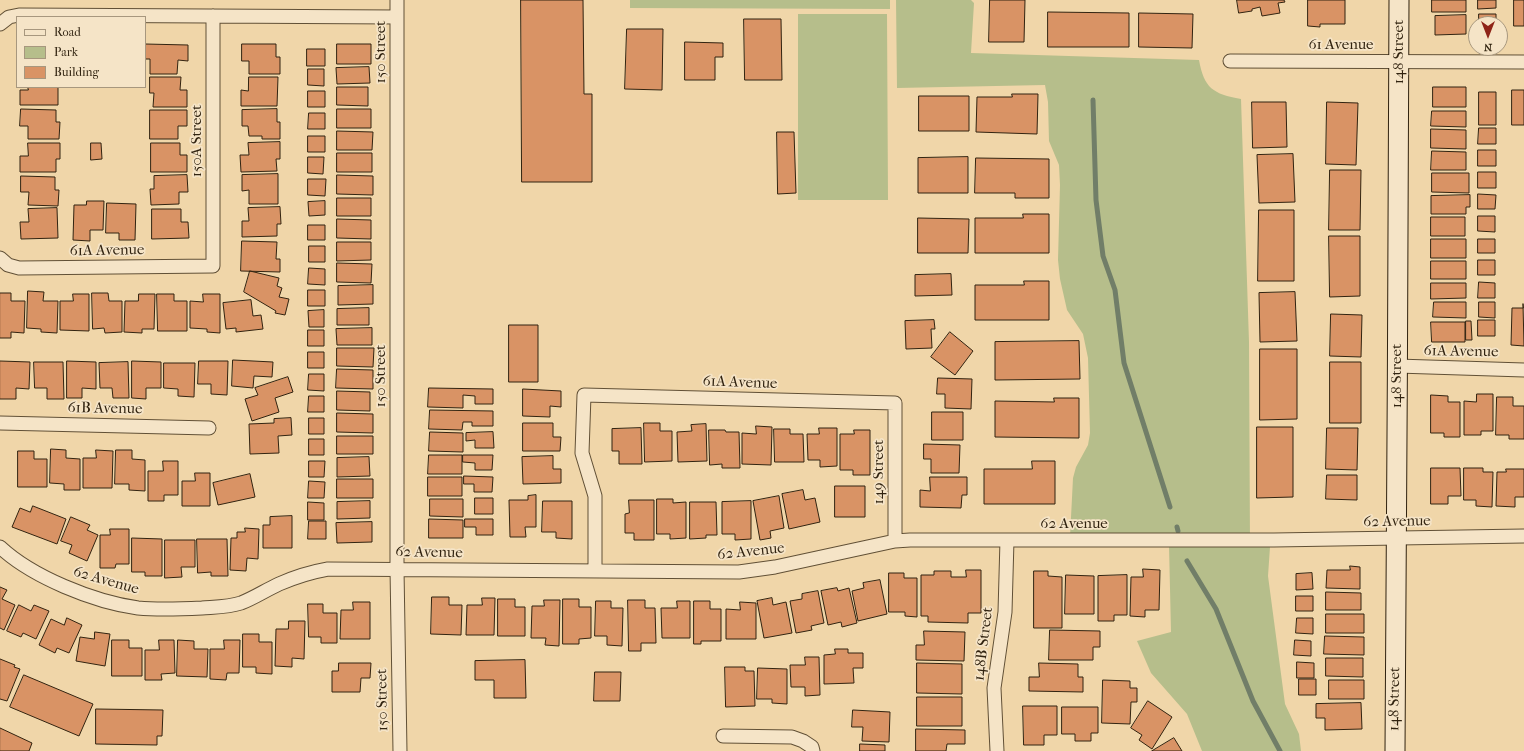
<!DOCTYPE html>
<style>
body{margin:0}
#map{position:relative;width:1524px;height:751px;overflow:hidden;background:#f0d6a9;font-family:"IM FELL French Canon",serif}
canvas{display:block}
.legend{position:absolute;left:16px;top:16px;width:130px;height:72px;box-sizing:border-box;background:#f5e4c7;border:1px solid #a7977e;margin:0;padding:5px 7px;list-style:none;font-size:12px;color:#312310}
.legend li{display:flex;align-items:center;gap:8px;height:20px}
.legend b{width:20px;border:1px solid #a7977e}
.north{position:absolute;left:1468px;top:16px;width:40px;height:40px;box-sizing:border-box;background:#f5e4c7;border:1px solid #a7977e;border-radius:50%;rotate:180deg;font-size:11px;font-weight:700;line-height:16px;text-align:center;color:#312310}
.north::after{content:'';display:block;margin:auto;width:14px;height:18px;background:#8f2418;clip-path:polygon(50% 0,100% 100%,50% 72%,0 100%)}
</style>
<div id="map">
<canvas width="1524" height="751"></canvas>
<ul class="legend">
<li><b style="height:5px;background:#f5e4c7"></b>Road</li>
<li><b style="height:11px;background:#b6be8b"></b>Park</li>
<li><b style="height:11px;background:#d99365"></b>Building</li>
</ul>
<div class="north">N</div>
</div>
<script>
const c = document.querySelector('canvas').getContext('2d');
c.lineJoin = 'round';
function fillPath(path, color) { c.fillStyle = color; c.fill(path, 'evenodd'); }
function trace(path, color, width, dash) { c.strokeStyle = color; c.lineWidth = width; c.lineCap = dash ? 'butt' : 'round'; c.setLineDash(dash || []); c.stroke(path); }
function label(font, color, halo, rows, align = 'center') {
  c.font = font + ' "IM FELL French Canon",serif'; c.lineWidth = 3.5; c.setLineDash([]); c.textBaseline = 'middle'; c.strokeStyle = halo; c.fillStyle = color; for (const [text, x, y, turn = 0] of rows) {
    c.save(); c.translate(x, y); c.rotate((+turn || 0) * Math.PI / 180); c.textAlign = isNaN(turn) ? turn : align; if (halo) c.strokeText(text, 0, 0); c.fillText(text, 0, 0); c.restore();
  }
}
fillPath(new Path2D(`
 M630 0H890V9L630 8Z
 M896 0H971L974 3 971 53 1199 60C1204 88 1213 94 1241 99L1249 342 1250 547H1270L1268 576 1285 704 1299 734 1301 751H1202L1187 714 1151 673 1137 641 1171 632 1169 545 1070 537 1073 478 1076 467 1088 445 1090 433 1088 358 1083 334 1067 310 1060 279 1058 260 1060 185 1059 165 1049 141 1048 102 1045 85 897 88Z
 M798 14H887L888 200H798Z`), '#b6be8b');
trace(new Path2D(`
 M1093 100 1096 200 1103 256 1115 290 1124 363 1170 507
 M1177 527 1178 531
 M1187 561 1216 609 1253 701 1280 751`), '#717e68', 5);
const building = new Path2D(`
 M521 0H583L584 94H592V182H522Z
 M990 0H1025L1024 42H989Z
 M1237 0H1284L1285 2 1278 3 1280 13 1262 16 1260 7 1252 9V11L1239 13Z
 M1308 0H1345V24H1320V27L1308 26Z
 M1432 0H1466V12H1432Z
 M1478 0H1496V8L1478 9Z
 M1514 0H1524V26H1514Z
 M1048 12 1129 13V47H1048Z
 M1139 13 1193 14 1192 48 1139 47Z
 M1479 14H1496V24H1479Z
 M1466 15V34L1435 35V16Z
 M744 19H781L782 80H745Z
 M627 29H663L662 90 625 89Z
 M685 42 723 43V57H715V80H685Z
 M145 44 188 45V61L178 60 177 74H150V59H145Z
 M242 44H276V57H280V74H249V61H242Z
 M337 44H371V64H337Z
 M307 49H325V66H307Z
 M369 67 370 83 337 84 336 68Z
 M308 69H324V86L308 85Z
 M150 77H181L180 90H187V107H153L154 93H150Z
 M249 77H278L277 106H241V90L248 91Z
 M28 87H58V105H20V90H28Z
 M337 87H368V106L337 105Z
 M1433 87H1466V107H1433Z
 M1512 90H1524V125H1512Z
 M308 91H325V107H308Z
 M1479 92H1496V125H1479Z
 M1012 94H1038L1037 134 976 132 977 97H1012Z
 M919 96H969V131H919Z
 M1252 102H1286L1287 147 1253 148Z
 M1327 102 1358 103 1356 165 1326 164Z
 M21 109 56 110V122H60L59 139H28V126H20Z
 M277 109V122H280V139H262V136H249L248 126H242V110Z
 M337 109H371V128H337Z
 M150 110H187V126H178V139H150Z
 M1432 111H1466V127L1431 126Z
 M309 113H325V129H308Z
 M1479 128H1496V144H1478Z
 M1431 129 1466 130V149L1431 148Z
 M337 131 373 132 372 150H337Z
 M777 132H794L796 193 778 194Z
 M308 136H325V152H308Z
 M280 142V159H276L277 171 241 172 240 155H249L248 143Z
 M28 143H60V159H56V172H20V156H28Z
 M91 143H101L102 159 91 160Z
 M151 143H180V155H187V172H151Z
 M1478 150H1496V166H1478Z
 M1432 151 1466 152V170H1431Z
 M337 153H372V172H337Z
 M1293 154 1295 202 1259 203 1257 155Z
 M308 157H324L323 174 308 173Z
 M968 157V193H918V158Z
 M976 158 1049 159V198H1015V193H975Z
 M1330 170H1361L1360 230H1329Z
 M1478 172H1496V188H1478Z
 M1432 173H1469V193L1432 192Z
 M278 174V204H249V190L242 191V175Z
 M187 175 188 192H179V204L151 205 150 189H154V176Z
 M337 175 373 176V195L337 194Z
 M21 176 55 177V190H59L58 206 28 205 29 192H21Z
 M308 179H326L325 196 308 195Z
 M1478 194 1496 195 1495 209H1478Z
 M1470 195V207H1466V214H1431V196Z
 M337 198H371V216H337Z
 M87 201H104L103 230H90V241L73 240 74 205H86Z
 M325 201V215L309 216 308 202Z
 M107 203 136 204 135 240H119V233H106Z
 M280 207 281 224H277V236L242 237V221H249L248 208Z
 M57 208 58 238 21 239 20 222H29L28 209Z
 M152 209H181V222H188L189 238 152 239Z
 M1259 210H1294V281H1258Z
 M1023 214H1049V253H975V218H1023Z
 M1478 216H1495V232L1478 231Z
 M1431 217H1465V236H1431Z
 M918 218 969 219 968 253H918Z
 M337 219 371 220V239L337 238Z
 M308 225H325V240H308Z
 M1329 236H1360V296L1330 297Z
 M1431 239H1466V258H1431Z
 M1478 239H1495V253H1478Z
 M242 241 277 242 276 259H280V272L241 271Z
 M337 242H371V260L337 261Z
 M309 246H325V262H309Z
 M1478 260H1495V275H1478Z
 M1431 261H1466V279H1431Z
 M337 263 372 264 371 283 337 282Z
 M309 268 325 269V285L308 284Z
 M250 271 279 278 277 286 282 288 279 297 289 299 285 315 275 313 276 311 244 292Z
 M951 274 952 295 915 296V275Z
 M1024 281H1049V320H975V285H1024Z
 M1479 282 1495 283V298H1478Z
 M1431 283H1466V298L1431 299Z
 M373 285V304L338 305V286Z
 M308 290H325V306H308Z
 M28 291 44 292 43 301H58L57 333 41 332V329L27 328Z
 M1295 292 1297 341 1260 342 1259 293Z
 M0 293H11V301H25L24 333 11 332V338H0Z
 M92 293H108L109 301H122V332L105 333 104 328 93 329Z
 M73 294H89V331L60 330V301H73Z
 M139 294H155L154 329H142V333L124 332 125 301H138Z
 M157 294H174V301H187V331H158Z
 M203 294H220V333L207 332V329L190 328V301L203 302Z
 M251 300 253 316 261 315 263 329 236 332V328L226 329 223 303Z
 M1434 302H1466V318L1433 317Z
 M1479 302H1495V318L1479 317Z
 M1523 304 1524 346 1511 345 1512 308H1523Z
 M369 308V325H337V309Z
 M324 310V327H309L308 311Z
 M1331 314 1362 315 1361 357 1330 356Z
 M934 320 935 329H931L932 348 906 349 905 321Z
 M1478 320H1495V336H1478Z
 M1466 321H1471L1472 340H1466Z
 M1431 322H1465V342H1432Z
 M509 325H538V382H509Z
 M372 328V345H337L336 329Z
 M308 330H324V346H308Z
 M950 332 973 351 955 375 931 357Z
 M1079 341 1080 379 995 380V342Z
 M337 348H374L373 367 337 366Z
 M1260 349H1297V419L1260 420Z
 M308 352H324V368H308Z
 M233 360 273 362 272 377 254 376 253 388 232 386Z
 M0 361 30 362 29 389 16 388V399H0Z
 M67 361 96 362V389L82 388V398H67Z
 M132 361 161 362V388H146V399L132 398Z
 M199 361H228L227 395 211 394V384H198Z
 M34 362H63L64 399H47V388H35Z
 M128 362 129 398H113L112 388H100L99 363Z
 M1330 362H1361V423H1330Z
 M164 363H195L194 397 178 396V389L164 388Z
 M337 369 373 370V389L336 388Z
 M309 374H324V391L308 390Z
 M288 377 293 392 275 398 279 412 252 421 245 399 258 395 255 388Z
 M938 378 972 379 971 409 945 408V394H937Z
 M429 388 493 389V404H475V396L463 395V408L428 407Z
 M523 389 561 391V407L550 406V417L523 416Z
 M337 391 370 392V411L337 410Z
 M1477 394H1493V431H1481V435H1464V401L1476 402Z
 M1431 395 1448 396V402H1460V437H1444V433H1431Z
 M309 396H324V412H308Z
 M1497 397H1513V406H1524V439H1509V435H1496Z
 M1054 398H1079V438L995 437V401L1054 402Z
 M430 410 493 411V426H472V422H463L462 430 429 429Z
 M932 412H963V440H932Z
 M337 413 373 414V433L337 432Z
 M291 418 292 435 278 436 279 453 250 454 249 424 274 423V419Z
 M309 418H324V434H309Z
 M523 423H553V437H561L560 451H523Z
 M644 423H660V431H672V461L645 462Z
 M706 424 707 461 678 462 677 432 692 431 691 425Z
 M756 426 772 427 771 465 742 464V433L756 434Z
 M1257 427H1293V497L1257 498Z
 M641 428 642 464H619V451H612V429Z
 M819 428H837V466L820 467V460H808L807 434H819Z
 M1327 428H1358L1357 470 1326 469Z
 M774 429H790V434H803L804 462H775Z
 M709 430H725L726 432H739L740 468H722V464L710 465Z
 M854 430H870V475H853V470H840V434H854Z
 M430 432 463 433V452L429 451Z
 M493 432 494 448H475V440L466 441V433Z
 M337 436H373V454H337Z
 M309 439H324V455H309Z
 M924 444 960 445 959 473H931V459H924Z
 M51 449 66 450V458L80 459V490H64V484L50 483Z
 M96 450 113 451 112 488H83V458H96Z
 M116 450H132V459L145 460V491L129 490V484H115Z
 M18 451H34V459H47V487H18Z
 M429 455H462V474H428Z
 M463 455H493L492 470H475V463L463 462Z
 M553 456V469H561V483L523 484 522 457Z
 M369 457 370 476 337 477V458Z
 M163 461H178V495H164V501H148V471H163Z
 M309 461H325L324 477H309Z
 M1032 461H1055V504H984V469H1032Z
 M1431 468H1460L1461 496H1448V504H1431Z
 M1464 468H1483V472H1493L1492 507 1476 506V500H1464Z
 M1506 469H1524V497H1515V507L1496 506 1497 472H1506Z
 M195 473H210V506H182V481H195Z
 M250 474 255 497 218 505 213 483Z
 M1327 475H1357V500L1326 499Z
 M464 476 493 477 492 492H474V484H464Z
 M428 477H462V496H428Z
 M930 477H967V495H962L961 508 920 507V490L930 491Z
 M337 479H373V498H337Z
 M309 481 325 482 324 498H308Z
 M835 486H865V517H835Z
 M803 490 805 500 815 498 820 522 789 529 782 494Z
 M536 495V527H525L526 537H510L509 500H528V496Z
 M779 496 784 528 770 531 771 538 760 540 753 501Z
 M475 498H493V514H475Z
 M430 499H463V517L430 516Z
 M657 499H673V503L686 502V538L670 539V534H657Z
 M629 500H654V540H634V533H625V514L629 513Z
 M370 501V518L337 519V502Z
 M543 501H572V539L556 538V532H542Z
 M751 501V539L735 540V534H722V502Z
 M308 502 324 503V520H308Z
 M690 502H716L717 535H706V538L690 539Z
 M33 506 66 519 57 544 12 527 20 508 30 512Z
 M292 516V548H263V525H270V517Z
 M71 517 90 525 87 530 98 535 87 561 69 553 72 545 61 541Z
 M429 519 463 520V538H429Z
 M465 519H493V535H476V527H465Z
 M309 521H326V539H308Z
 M372 522V542L337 543 336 523Z
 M245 528 259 529 258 559 247 558 246 571 230 570 231 538H237V532H245Z
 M110 529H129V564H116L115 568H100V535H110Z
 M132 538 162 539V576H145V572H132Z
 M197 539H227L228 576H211V572L198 573Z
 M165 540H195V567H181L182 577 165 578Z
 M1350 566 1360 567V589L1326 588 1327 570H1350Z
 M1143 569 1160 570 1159 610H1145V617L1130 616 1131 577H1143Z
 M966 570H981V613H968V623L928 622V616H921V575H934V571H951V577H966Z
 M1034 571H1048V576L1062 577V628H1034Z
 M889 573H904V578H917V617L905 616V612H889Z
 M1312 573 1313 589 1296 590V574Z
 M1066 575 1094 576V614H1065Z
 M1127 575V615H1114V621H1098V576Z
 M880 580 887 614 858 621 852 591 864 588 863 583Z
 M0 587 7 590 2 599 15 605 4 630 0 628Z
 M837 588 838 591 849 588 857 623 842 627 841 622 828 625 821 591Z
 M818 591 824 623 811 626 812 630 796 633 790 601 802 599V594Z
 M1326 592 1361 593V610H1326Z
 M1296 596H1313V611H1296Z
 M432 597H449V605H462L461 635 431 634Z
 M482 598H495L494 635H466L467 605H482Z
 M772 598 773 605 786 602 792 633 764 638 757 601Z
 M498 599H515V607H525V636H498Z
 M563 599H579V607H591V638L579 639V644H563Z
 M544 600H560L559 646 545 645 546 638H531L532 606H544Z
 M628 600H645V608H655L656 643H641V651H629Z
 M596 601H611V608H623L622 646 607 645V636H595Z
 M677 601H690V638H662L661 608H677Z
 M694 601H710V609H721V641H701V644H694Z
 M353 602H370V639H340L341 610H353Z
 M740 602 756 603V639H726V609L740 610Z
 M308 604H323V613H337V643H321V637H309Z
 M19 605 31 611 34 605 49 611 36 639 23 633 21 637 7 631Z
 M1326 614H1364V633H1326Z
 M67 618 82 625 69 653 57 648 55 653 39 645 51 619 64 625Z
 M1297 618H1313V634L1296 633Z
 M289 621H305L304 659 292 658V667L275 666 276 629H288Z
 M1050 630 1100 631V647H1093V660H1049Z
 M924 631 965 632 964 661 916 660V645H924Z
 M95 632 110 634 105 666 76 661 80 637 94 639Z
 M243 634H259V642H272V674L256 673V667H243Z
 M1325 636 1364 637V655L1324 654Z
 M112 640H129V648H142V676H112Z
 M159 640H174L175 673 161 674 162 680H145V650H159Z
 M178 640 194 641V649H208L207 677 177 676Z
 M224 640H240L239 673H227L226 680 210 679V649H224Z
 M1295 640 1311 641V656L1294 655Z
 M835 649H848V653H863V668H853L854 683 824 684V655L835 654Z
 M805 657H819L820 695 805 696V687H791L790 665H805Z
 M1326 658H1363V677L1326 676Z
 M0 659 15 665 14 667 20 669 7 701 0 699Z
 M525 660 526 698H494V680H475V661Z
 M1297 662 1314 663V678H1297Z
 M339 663H371L370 678H361L360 692H332V671H338Z
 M917 663 962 664V694L917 693Z
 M1039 663 1078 664V677H1083V692L1029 691V677H1039Z
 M725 667H745V671H754L755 706 726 707Z
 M758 668 787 669V704L772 703V699H757Z
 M595 672H621L620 701H594Z
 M24 675 93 704 79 736 10 707Z
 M1299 679H1316V695H1299Z
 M1103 680 1130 681V688H1137V702H1131L1130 724 1102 723Z
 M1329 680H1364V699H1329Z
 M917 697H962V726H917Z
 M1148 701 1172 717 1152 749 1139 740 1142 735 1131 728Z
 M1361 703 1362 729 1325 730V718H1316V704Z
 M1023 706H1057V735H1044V745H1024Z
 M1062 707H1098V733H1091V741H1075V734H1062Z
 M96 709 163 710 162 736H157V745L96 744Z
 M853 710 890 712 889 742 862 741 863 727H852Z
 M0 728 32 743 29 751H0Z
 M916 729 965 730V744H947L946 751H916Z
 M1174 738 1182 751H1152Z
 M860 744 885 745V751H860Z`);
fillPath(building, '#d99365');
trace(building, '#312310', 1);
const minor = new Path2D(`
 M397 0V569L400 751
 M0 24 9 17 19 15 397 17
 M1230 61 1524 62
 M0 258 8 265 19 268 213 266V16
 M1397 366 1524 370
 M0 423 209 428
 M0 547C32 577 94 602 138 608 159 610 181 609 202 608 214 607 229 607 241 603 254 598 266 590 279 584 295 577 311 572 328 569L739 572 775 567 895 541 910 540H1274L1524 536
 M595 571V496L582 453 584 395 895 403V541
 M723 736 792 737 803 741 812 747 813 751
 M997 751 994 688 1005 612 1007 540`);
const secondary = new Path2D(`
 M1395 751C1397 501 1398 250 1399 0`);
trace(minor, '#615036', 15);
trace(secondary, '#312310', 21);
trace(minor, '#f5e4c7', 13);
trace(secondary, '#f5e4c7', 19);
label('15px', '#312310', '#f5e4c7', [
 ["61 Avenue",1341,45],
 ["150 Street",381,52,-90],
 ["148 Street",1399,52,-90],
 ["150A Street",197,141,-90],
 ["61A Avenue",107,251,-1],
 ["61A Avenue",1461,352,1],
 ["150 Street",381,376,-90],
 ["148 Street",1397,376,-90],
 ["61A Avenue",740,383,2],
 ["61B Avenue",105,409,1],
 ["149 Street",879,472,-90],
 ["62 Avenue",1397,522,-1],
 ["62 Avenue",1074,524],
 ["62 Avenue",751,552,-6],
 ["62 Avenue",429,553,1],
 ["62 Avenue",106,581,16],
 ["148B Street",984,644,-83],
 ["148 Street",1395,699,-89],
 ["150 Street",383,700,-91]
]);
</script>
